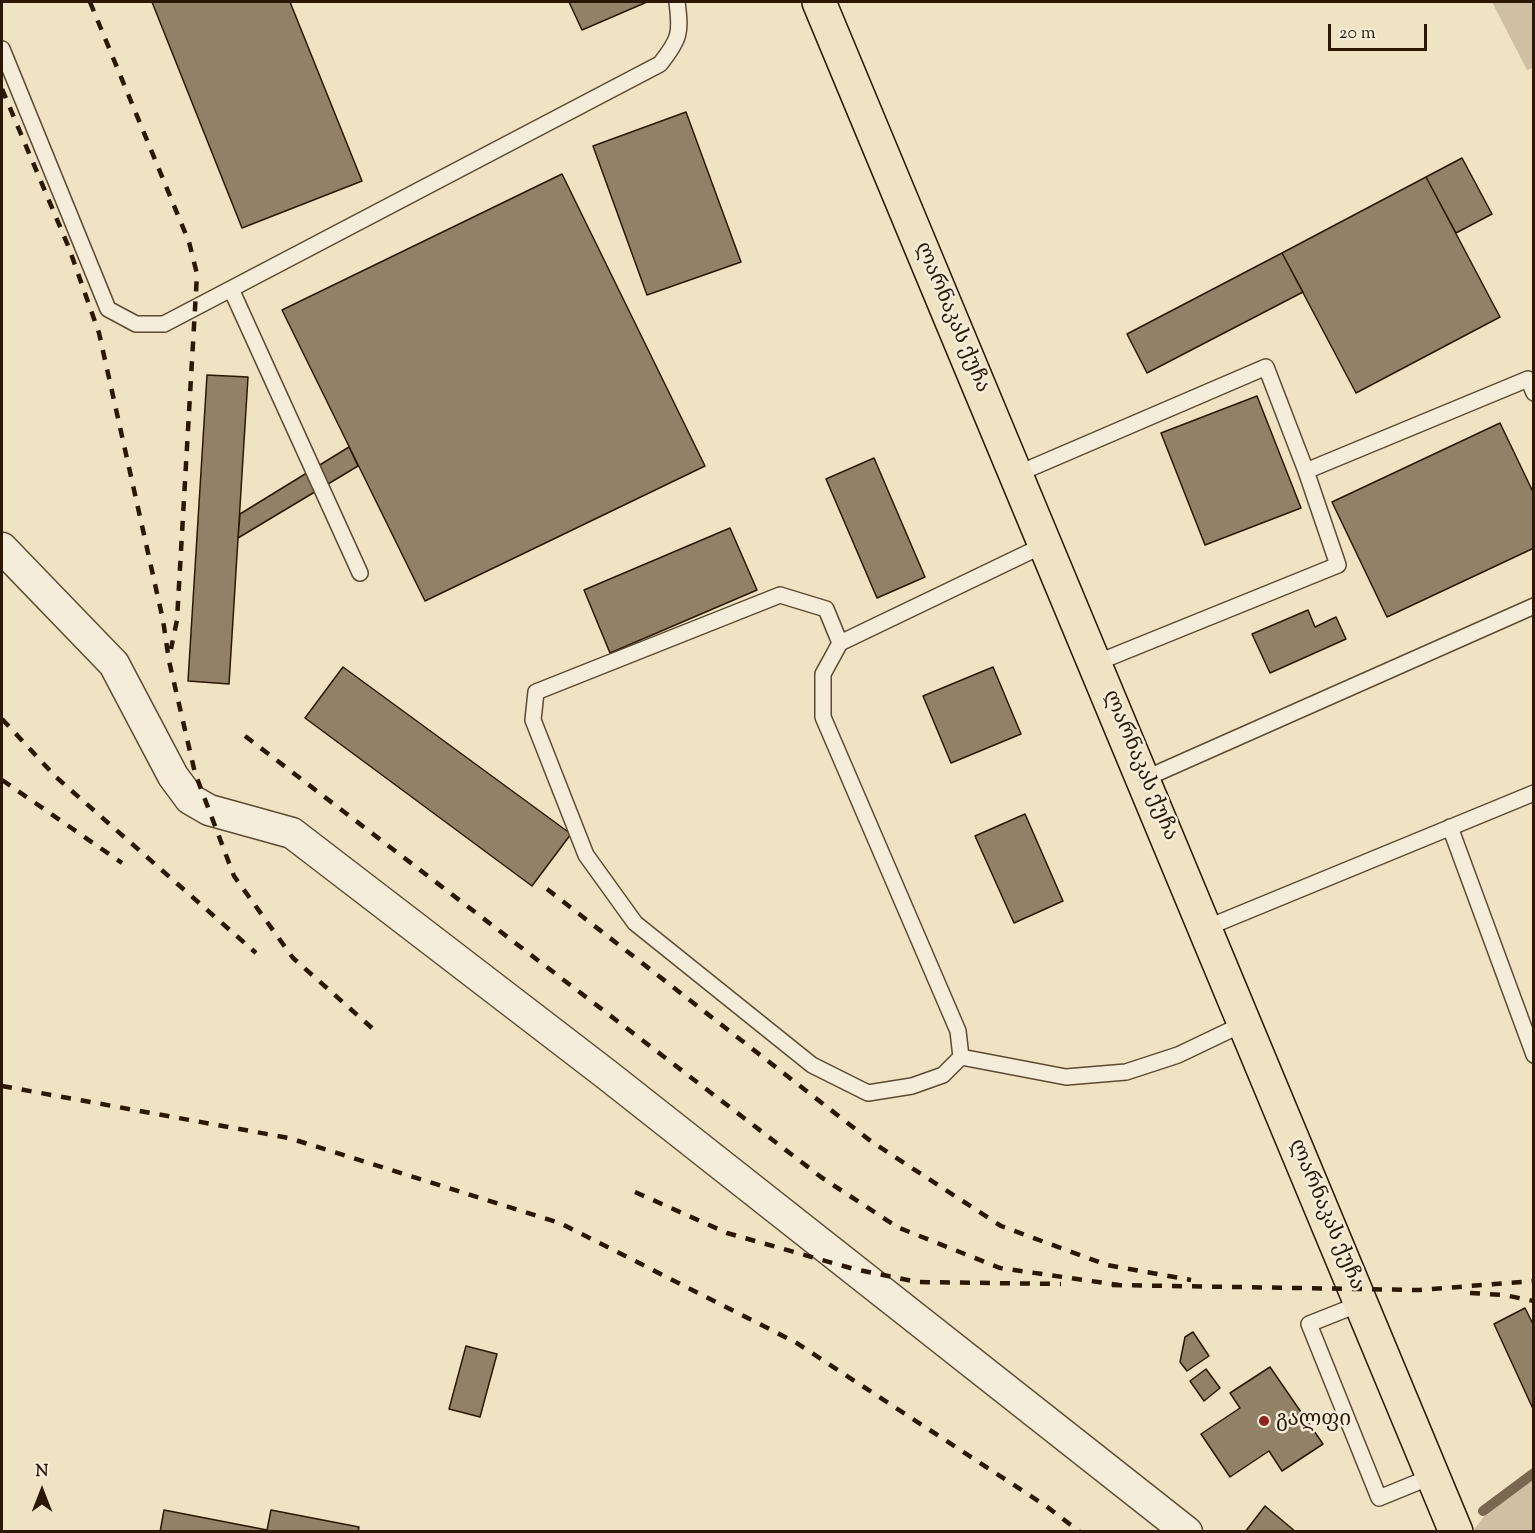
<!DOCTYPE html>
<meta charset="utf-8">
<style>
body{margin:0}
#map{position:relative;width:1535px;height:1533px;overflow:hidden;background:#f0e3c4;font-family:"Sorts Mill Goudy",serif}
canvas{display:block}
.frame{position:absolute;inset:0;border:3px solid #2b1802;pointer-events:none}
.north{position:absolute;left:12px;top:1461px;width:60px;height:60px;-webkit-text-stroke:4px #f5edd9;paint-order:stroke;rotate:0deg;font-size:16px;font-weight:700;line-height:24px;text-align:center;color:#2b1802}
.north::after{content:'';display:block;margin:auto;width:21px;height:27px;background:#2b1802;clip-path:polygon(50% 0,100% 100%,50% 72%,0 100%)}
.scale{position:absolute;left:1328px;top:24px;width:99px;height:27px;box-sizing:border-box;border:3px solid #2b1802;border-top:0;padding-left:8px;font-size:18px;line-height:21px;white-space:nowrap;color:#2b1802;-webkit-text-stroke:4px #f5edd9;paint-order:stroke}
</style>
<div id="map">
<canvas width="1535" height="1533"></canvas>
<div class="frame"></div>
<div class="north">N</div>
<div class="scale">20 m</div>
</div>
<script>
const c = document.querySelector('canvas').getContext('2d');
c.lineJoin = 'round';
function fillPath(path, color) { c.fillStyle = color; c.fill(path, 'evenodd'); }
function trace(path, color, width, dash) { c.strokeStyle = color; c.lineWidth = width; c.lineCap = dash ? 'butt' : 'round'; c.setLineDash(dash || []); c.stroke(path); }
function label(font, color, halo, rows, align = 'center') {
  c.font = font + ' "Sorts Mill Goudy","Noto Serif Georgian",serif'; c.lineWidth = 5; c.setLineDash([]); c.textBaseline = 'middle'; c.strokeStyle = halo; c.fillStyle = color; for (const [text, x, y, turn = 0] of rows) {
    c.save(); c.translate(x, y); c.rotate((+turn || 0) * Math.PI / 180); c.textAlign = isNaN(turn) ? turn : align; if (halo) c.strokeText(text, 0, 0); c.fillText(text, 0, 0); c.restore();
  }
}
fillPath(new Path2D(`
 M1492 2H1533V68L1527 70Z
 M1533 1473V1531H1473L1494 1503Z`), '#cfc0a3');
trace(new Path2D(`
 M1483 1511 1534 1473`), '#79684f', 10);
const building = new Path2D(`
 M152 2H290L362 181 242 228Z
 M569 2H647L582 30Z
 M686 112 741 262 647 295 593 146Z
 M1462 158 1492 214 1456 233 1426 177Z
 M562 174 705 466 425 601 282 310Z
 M1426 177 1500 317 1356 393 1282 253Z
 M1282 253 1303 292 1147 373 1127 334Z
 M207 375 248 377 229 684 188 681Z
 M1257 396 1301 508 1205 545 1161 433Z
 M1500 423 1534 494V548L1387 617 1332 502Z
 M349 447 358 466 238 538 240 514Z
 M874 458 925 577 877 598 826 479Z
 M730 528 757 590 610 653 584 590Z
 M1308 610 1315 627 1336 617 1346 639 1270 673 1252 634Z
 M343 667 571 834 532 886 305 718Z
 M993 667 1021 734 951 763 923 696Z
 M1025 814 1063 901 1014 923 975 836Z
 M1525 1308 1534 1326V1411L1494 1324Z
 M1193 1332 1209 1356 1187 1371 1180 1362 1185 1337Z
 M466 1346 497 1354 480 1417 449 1409Z
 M1270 1367 1323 1444 1282 1471 1269 1451 1230 1477 1201 1434 1240 1408 1230 1393Z
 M1206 1369 1220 1388 1204 1401 1190 1381Z
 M1265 1506 1296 1532H1245Z
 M164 1510 267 1530 271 1510 359 1527 358 1532H160Z`);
fillPath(building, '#918267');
trace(building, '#2b1802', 1.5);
const service = new Path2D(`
 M2 49 108 309 136 324H164L660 64C680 39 681 33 677 2
 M231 289 360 573
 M1017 474 1266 367 1306 471 1528 379 1534 393
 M840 643 826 609 780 595 536 692 533 720 586 855 635 923 812 1065 868 1093 912 1086 943 1075 961 1057 958 1031 823 717V674L840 643 1046 544
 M1096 663 1338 565 1306 471
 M1144 779 1534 606
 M1450 827 1534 1055
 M1206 928 1534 793
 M961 1057 1066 1077 1126 1072 1178 1055 1245 1023
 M1362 1303 1309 1324 1379 1498 1433 1476`);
const minor = new Path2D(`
 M2 548 114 664 173 776 190 799 209 810 292 833 606 1074 1187 1532`);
const trunk = new Path2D(`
 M819 2 1456 1532`);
trace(service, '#5c4b32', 18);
trace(minor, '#5c4b32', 33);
trace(trunk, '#2b1802', 36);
trace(service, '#f5edd9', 15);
trace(minor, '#f5edd9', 30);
trace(trunk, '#f0e3c4', 33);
trace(new Path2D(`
 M90 2 189 242 197 274 177 620 171 649
 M2 89 69 248 99 333 163 620 169 661 195 773 234 876 293 958 372 1028
 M2 719 56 777 256 953
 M245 736 821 1177 897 1227 1000 1268 1119 1285
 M2 780 122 863
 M547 889 872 1142 1001 1226 1107 1265 1191 1280
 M2 1086 289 1138 560 1223 795 1342 1046 1506 1080 1532
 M635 1192 727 1233 854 1269 917 1282 1061 1284
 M1112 1285 1419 1290 1534 1281
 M1470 1293 1504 1295 1534 1301`), '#2b1802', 4.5, [10, 10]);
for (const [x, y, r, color] of [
 [1264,1421,6,"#8f2418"]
]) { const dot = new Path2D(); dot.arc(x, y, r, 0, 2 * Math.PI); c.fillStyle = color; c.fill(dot); trace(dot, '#f5edd9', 2); }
label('21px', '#2b1802', '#f5edd9', [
 ["ლარნაკას ქუჩა",951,318,67],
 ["ლარნაკას ქუჩა",1139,766,67],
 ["ლარნაკას ქუჩა",1325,1215,67]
]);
label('21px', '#2b1802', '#f5edd9', [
 ["გალფი",1276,1421]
], 'left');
</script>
